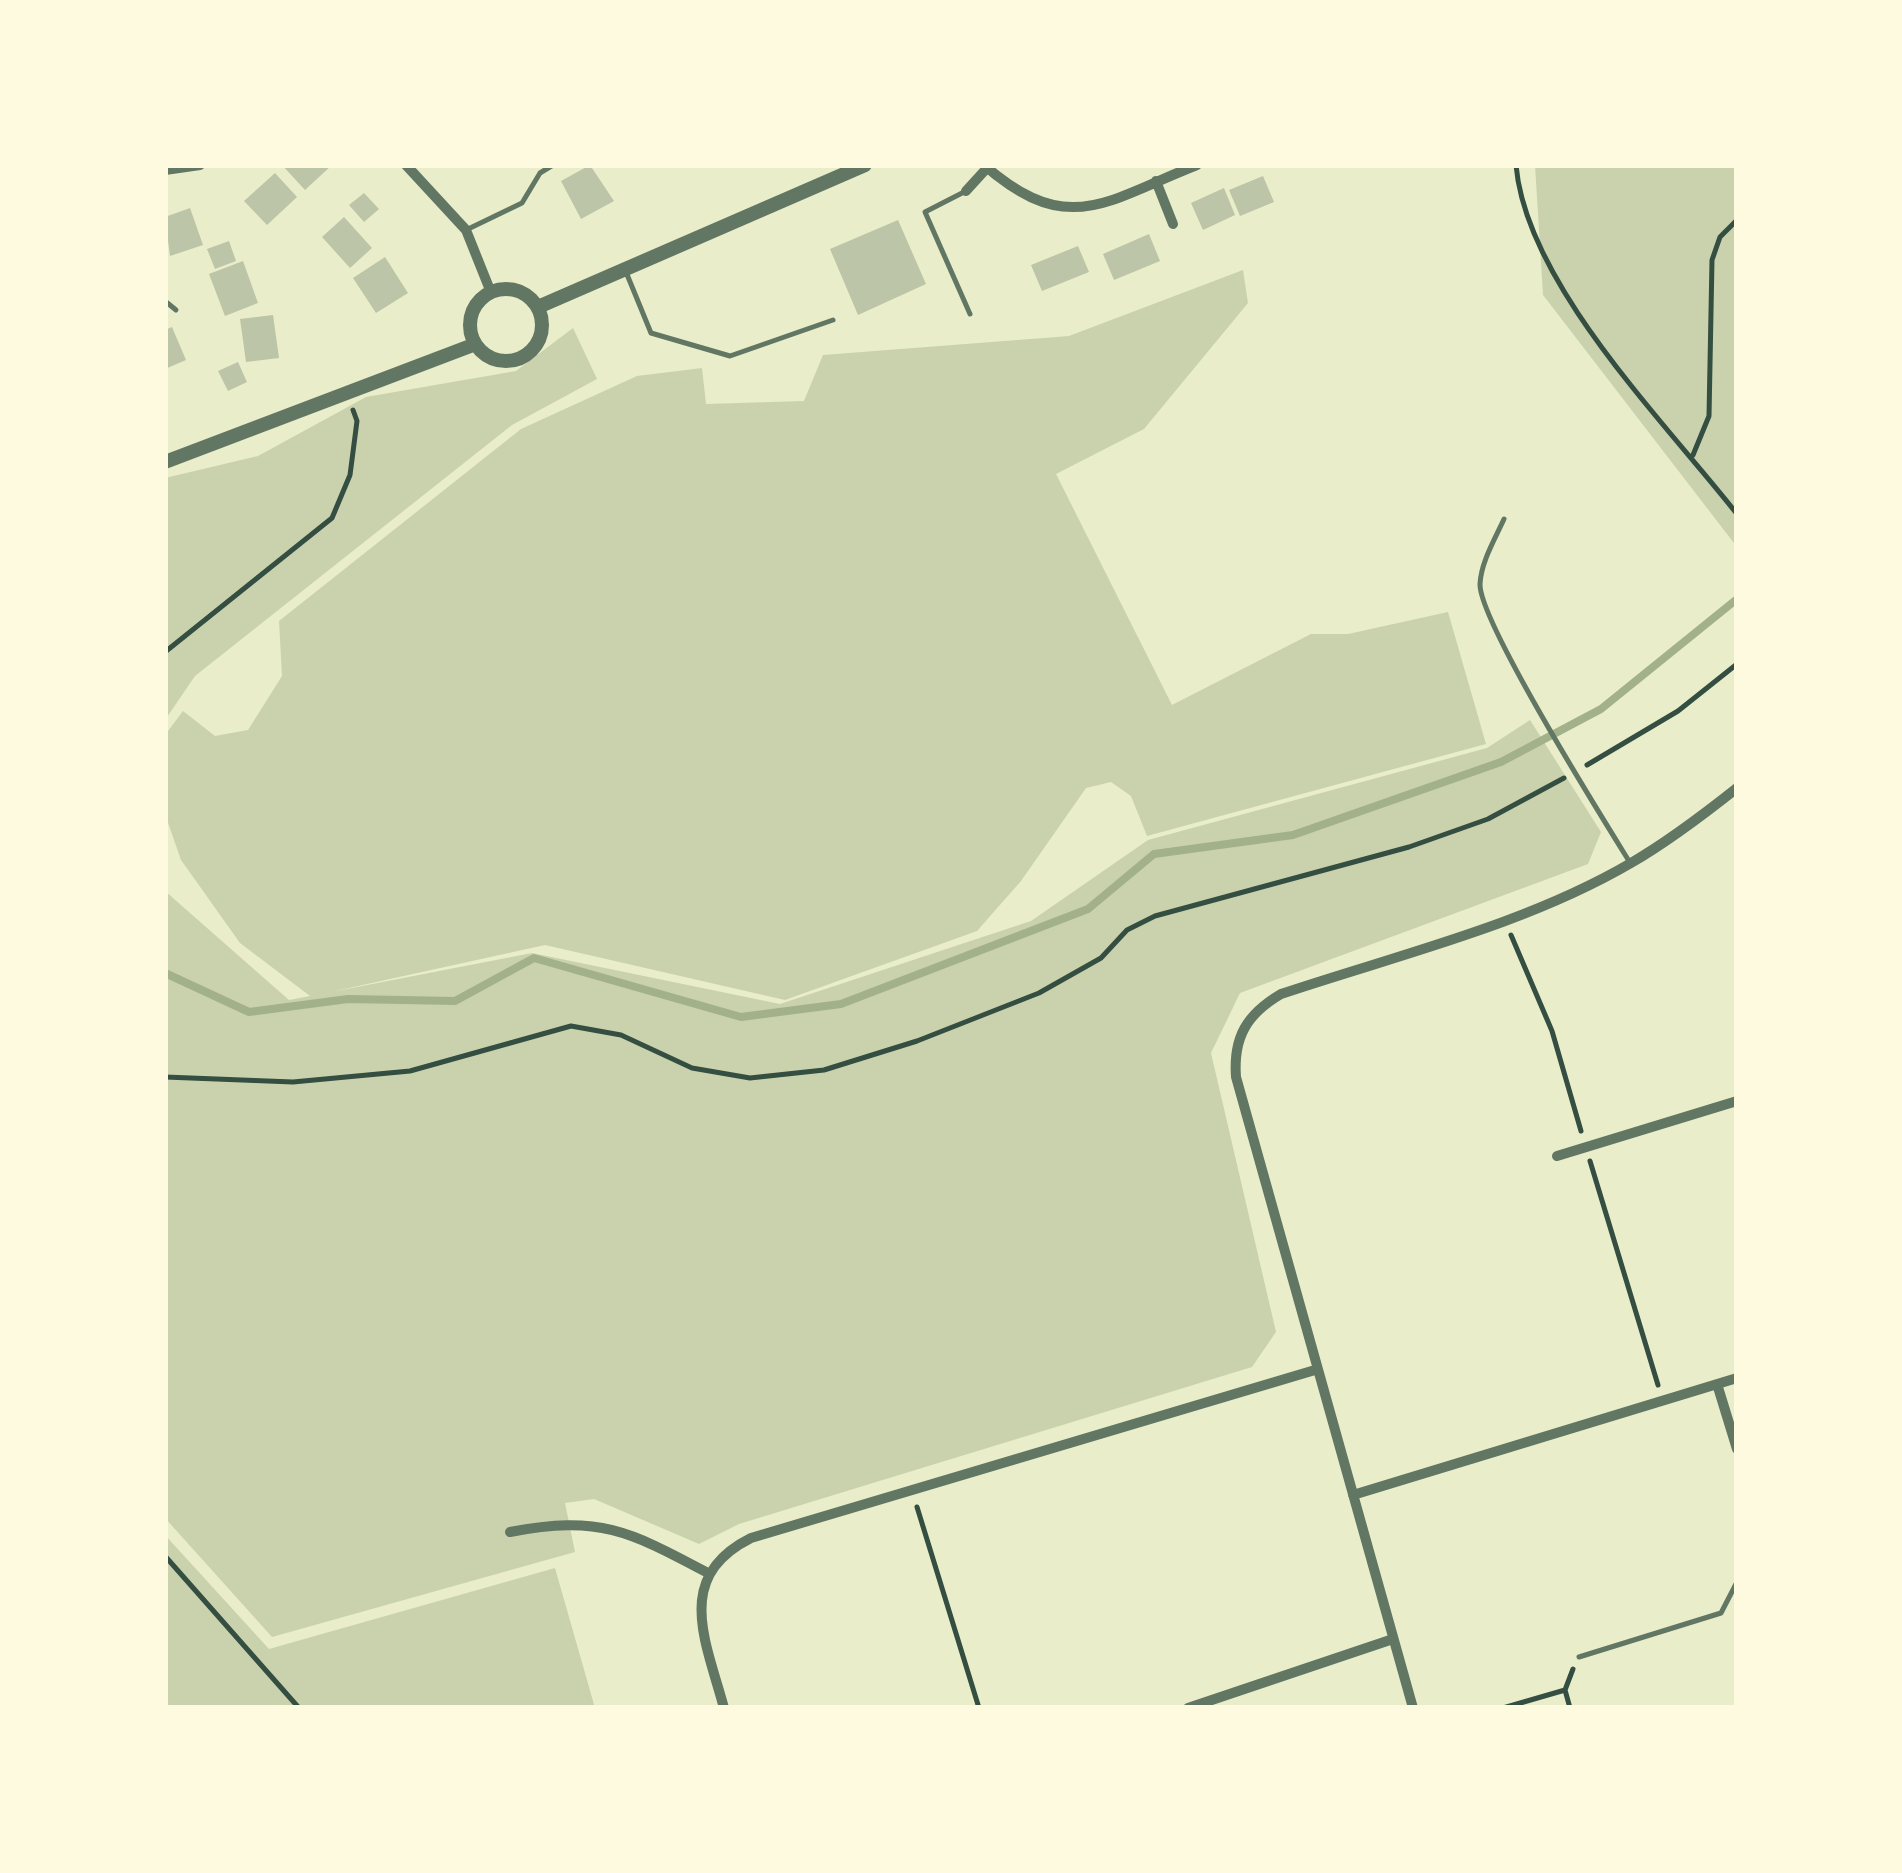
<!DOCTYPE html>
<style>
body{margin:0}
#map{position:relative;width:1902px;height:1873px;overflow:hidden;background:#e9edc9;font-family:Montserrat,sans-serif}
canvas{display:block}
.frame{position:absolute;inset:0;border:168px solid #fefae0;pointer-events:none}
</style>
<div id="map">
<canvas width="1902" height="1873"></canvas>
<div class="frame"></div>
</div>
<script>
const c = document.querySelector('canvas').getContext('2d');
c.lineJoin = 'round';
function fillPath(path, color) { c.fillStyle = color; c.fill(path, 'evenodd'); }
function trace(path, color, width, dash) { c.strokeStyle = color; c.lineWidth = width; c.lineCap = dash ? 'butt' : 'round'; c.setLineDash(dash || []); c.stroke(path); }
fillPath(new Path2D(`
 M1535 165H1737V547L1543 295Z
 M1243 270 1248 303 1144 429 1056 474 1172 705 1311 634H1348L1448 612 1486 744 1147 836 1131 796 1111 782 1086 788 1021 881 977 931 785 1000 545 945 331 992 532 953 780 1004 1031 921 1148 840 1487 748 1530 720 1601 832 1588 864 1240 993 1211 1053 1276 1332 1252 1367 739 1524 699 1544 594 1499 565 1503 575 1552 272 1637 165 1518V891L289 1000 310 996 240 943 181 860 165 814V735L183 711 215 736 248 730 282 676 279 621 521 429 637 376 702 368 706 404 804 401 823 355 1069 336Z
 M573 328 597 379 512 425 195 676 165 720V478L258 456 366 397 516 371Z
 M165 1535 269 1649 555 1568 595 1708H165Z`), '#cad2ad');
trace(new Path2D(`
 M165 973 249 1012 348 999 455 1001 534 958 741 1017 841 1004 1088 909 1154 854 1293 835 1501 762 1601 709 1737 599`), '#a3b18a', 8);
fillPath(new Path2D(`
 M282 165H332L305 190Z
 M590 165 614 201 581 219 561 181Z
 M275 173 297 197 267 225 244 201Z
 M1263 176 1274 202 1240 216 1229 190Z
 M1224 188 1235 215 1203 230 1191 203Z
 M364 193 379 209 364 222 349 205Z
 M190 208 203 245 170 256 165 217Z
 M344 217 372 248 350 268 322 237Z
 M898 220 926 284 858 315 830 249Z
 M1149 234 1160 261 1114 280 1103 254Z
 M229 241 236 261 215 269 207 249Z
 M1078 246 1089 272 1042 291 1031 265Z
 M385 257 408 293 376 313 353 278Z
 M243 261 258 303 225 316 209 274Z
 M273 315 279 358 246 362 240 319Z
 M172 327 186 360 165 369V330Z
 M238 362 247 382 228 391 218 371Z`), '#bcc5a7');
trace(new Path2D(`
 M1516 165C1526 283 1664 421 1737 514
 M1693 455 1709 416 1712 260 1720 237 1737 220
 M165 652 332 518 350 475 357 421 353 410
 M1587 765 1678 711 1737 664
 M1511 935 1552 1031 1581 1131
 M165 1077 293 1082 410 1071 571 1026 621 1035 692 1068 750 1078 824 1070 917 1041 1039 993 1101 958 1127 930 1155 916 1409 847 1488 819 1564 778
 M1590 1161 1658 1385
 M917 1507 979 1708
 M165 1556 299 1708
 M1565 1690 1573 1669
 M1503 1708 1565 1690 1570 1708`), '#344e41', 5);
trace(new Path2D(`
 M966 191 925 212 970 314
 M466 230 522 203 540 173 553 165
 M626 272 651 333 730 356 833 320
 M165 301 176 310
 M1504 519C1495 539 1481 562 1480 584 1479 621 1603 819 1629 861
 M1579 1657 1721 1613 1737 1582`), '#617663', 5);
trace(new Path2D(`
 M406 165 466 230 490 290
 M984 165C1069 239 1107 200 1197 165
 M165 170 200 165
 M1156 181 1173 224
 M966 191 987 168
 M1557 1156 1737 1101
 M1717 1384 1737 1449
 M1353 1495 1737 1378
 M510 1532C600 1515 629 1531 708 1573
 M724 1708C706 1641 673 1577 751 1538L1315 1370
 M1188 1708 1393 1639
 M1413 1708 1236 1077C1233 1037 1247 1014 1281 994 1397 955 1525 925 1631 863 1669 841 1703 815 1737 788`), '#617663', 10);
trace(new Path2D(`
 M470 325a36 36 0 1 1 72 0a36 36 0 1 1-72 0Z
 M538 307 865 165
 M165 462 473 345`), '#617663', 14);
</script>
